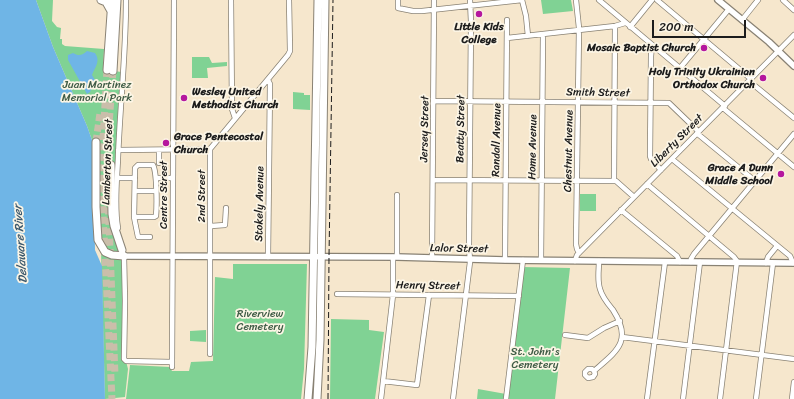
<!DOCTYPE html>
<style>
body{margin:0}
#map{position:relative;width:794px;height:399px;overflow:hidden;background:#f6e7cd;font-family:Sriracha,sans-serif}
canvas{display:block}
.scale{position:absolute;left:652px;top:20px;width:94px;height:18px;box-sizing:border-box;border:2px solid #1c1c1c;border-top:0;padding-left:5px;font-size:12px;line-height:14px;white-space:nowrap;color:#1c1c1c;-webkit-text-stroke:3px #fcf5e5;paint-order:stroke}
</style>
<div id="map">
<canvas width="794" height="399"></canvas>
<div class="scale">200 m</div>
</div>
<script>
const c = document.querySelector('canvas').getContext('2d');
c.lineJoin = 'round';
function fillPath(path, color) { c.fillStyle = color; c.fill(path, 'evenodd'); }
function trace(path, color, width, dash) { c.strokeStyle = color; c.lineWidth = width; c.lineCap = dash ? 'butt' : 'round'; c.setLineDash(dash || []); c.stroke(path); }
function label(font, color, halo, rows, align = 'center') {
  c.font = font + ' Sriracha,sans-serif'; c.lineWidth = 3.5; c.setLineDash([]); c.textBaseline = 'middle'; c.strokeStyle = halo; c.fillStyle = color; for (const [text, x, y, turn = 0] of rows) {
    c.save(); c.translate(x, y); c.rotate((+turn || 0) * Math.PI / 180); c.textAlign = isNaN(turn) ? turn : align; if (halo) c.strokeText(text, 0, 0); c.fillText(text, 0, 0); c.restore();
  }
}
fillPath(new Path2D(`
 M36 0H53L52 21 57 27 61 28 60 39H62V44L65 46 104 49 103 69 121 72 115 165H110L120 249 119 252 117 254 111 253 100 244 93 143 87 126 53 47Z
 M541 0H571L573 11 543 14Z
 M192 57H209L212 63 227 62V66L207 68 208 78H192Z
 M293 92 304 93V95H310V110L293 109Z
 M580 194H596V211H580Z
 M101 251 123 260 122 295 125 301 126 361 128 369 125 397 105 399Z
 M233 264H307L304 369 301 399H126L130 365 170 367 172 371H189L191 362 213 361 215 277 233 279Z
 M522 267 570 268 555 399H477L478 389 506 394Z
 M331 319 369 320V330L384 332 375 399H330Z
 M206 330V342L190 341V331Z`), '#80d294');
fillPath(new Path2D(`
 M0 0H36L53 47 87 126 93 143 95 250 102 266 105 399H0Z
 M87 51 95 53C101 61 95 67 92 75L95 80 90 92 87 94 68 60V55L73 53C78 56 82 56 87 51Z`), '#6fb5e6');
trace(new Path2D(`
 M107 70 101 173 112 399
 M113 71 108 138 107 173 115 375
 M96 142 100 113`), '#cabeaa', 7, [7, 3.5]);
const minor = new Path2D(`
 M231 0 232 109 235 118
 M398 0V8L413 11H422L522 0
 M522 0 526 16 528 36
 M576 0 579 28 576 244 577 249 579 253
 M599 0 725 106
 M657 0 751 79
 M783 0 794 10
 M742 20 758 0
 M630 27 652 0
 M507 38 615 26 625 23
 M652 46 651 56 650 156 651 159 661 170
 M680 68 729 9
 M268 80 270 84 268 257
 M749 81 794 118
 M434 101 669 103 697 130 699 135 755 181
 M723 108 794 167
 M118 150 210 149
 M159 150V163
 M672 159 790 256 793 263
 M117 178H135
 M156 178H173
 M433 180 616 181 634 197
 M614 181 615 26
 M647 184 734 257 737 261 720 399
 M135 191H156
 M397 195V257
 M621 210 677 256 680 262
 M134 217H154L156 216C157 206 157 172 153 165H138L135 168 134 217 138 237H150
 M211 226 225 225 226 208
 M118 228C114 206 117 181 118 158 120 106 126 53 126 0
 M124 256 125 301 124 359 126 361 172 362
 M432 258 434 0
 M505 260 507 20
 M541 260 543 34
 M575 261 577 255 794 35
 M691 262V259L694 254 794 134
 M766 263 768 257 777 246
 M337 294 519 296
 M565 335 588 338 604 328 620 321
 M622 337 794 359
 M210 354V149L288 55 290 51 289 0
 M172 367 174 0
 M594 371 592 369H588L585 372V375L588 378 593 377 595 374 594 371C617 351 633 341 613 310 608 304 602 297 600 289 597 280 599 270 599 261
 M383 381 417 385 429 295
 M381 399 393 295V257
 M453 399 470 262 469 245 471 22 470 0
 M506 399 523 260
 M647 399 665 262
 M683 399 700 262
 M756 399 773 263
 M792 399 794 382`);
const major = new Path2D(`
 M718 0 769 42 794 66
 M123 254 124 256 397 257 505 260 794 263`);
const highway = new Path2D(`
 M101 0 106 2 111 11
 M107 70 112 0
 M113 71 117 0
 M96 142V207L98 240 105 252 112 255 124 256
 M111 165 112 214 114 226 122 250
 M308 399 312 347 318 0
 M317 399 320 340 325 0`);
trace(minor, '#898274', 6);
trace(major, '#898274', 8);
trace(highway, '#898274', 9);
trace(minor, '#fff', 4.5);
trace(major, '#fff', 5.5);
trace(highway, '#fff', 7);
trace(new Path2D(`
 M328 399 329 257 333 0`), '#1c1c1c', 1, [6, 3]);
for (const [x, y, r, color] of [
 [479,14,4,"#b5179e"],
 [704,48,4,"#b5179e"],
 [763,78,4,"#b5179e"],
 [184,98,4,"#b5179e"],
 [166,143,4,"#b5179e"],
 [781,174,4,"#b5179e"]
]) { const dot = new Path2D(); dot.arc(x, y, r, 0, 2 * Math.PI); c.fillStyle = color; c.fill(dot); trace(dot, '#fcf5e5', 1.5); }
label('bold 11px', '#1c1c1c', '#fcf5e5', [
 ["Little Kids",479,27,"center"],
 ["College",479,40,"center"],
 ["Mosaic Baptist Church",696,48],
 ["Holy Trinity Ukrainian",755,72],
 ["Orthodox Church",755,85],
 ["Wesley United",192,92,"left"],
 ["Methodist Church",192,105,"left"],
 ["Grace Pentecostal",174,137,"left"],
 ["Church",174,150,"left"],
 ["Grace A Dunn",773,168],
 ["Middle School",773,181]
], 'right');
label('11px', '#3f5c46', '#fcf5e5', [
 ["Juan Martinez",97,85],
 ["Memorial Park",97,98],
 ["Riverview",260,314],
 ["Cemetery",260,327],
 ["St. John's",535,352],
 ["Cemetery",535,365]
]);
label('11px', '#1c1c1c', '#fcf5e5', [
 ["Smith Street",598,93,1],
 ["Jersey Street",425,129,-89],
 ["Beatty Street",461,129,-89],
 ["Randall Avenue",497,140,-89],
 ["Liberty Street",677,141,-45],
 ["Home Avenue",533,147,-89],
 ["Chestnut Avenue",569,151,-89],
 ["Lamberton Street",108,162,-88],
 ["Centre Street",164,195,-90],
 ["2nd Street",202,196,-90],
 ["Stokely Avenue",260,204,-89],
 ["Lalor Street",459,249,1],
 ["Henry Street",428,286,1]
]);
label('italic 12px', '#3d596d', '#fcf5e5', [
 ["Delaware River",21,244,-94]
]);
</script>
